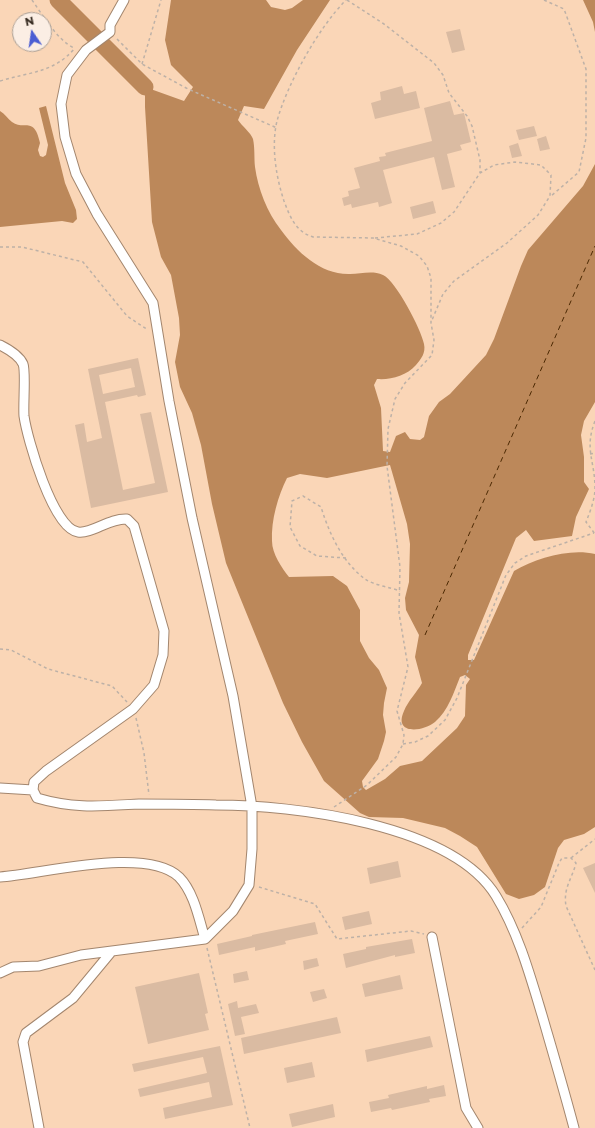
<!DOCTYPE html>
<style>
body{margin:0}
#map{position:relative;width:595px;height:1128px;overflow:hidden;background:#fbeee4;font-family:Montserrat,sans-serif}
canvas{display:block}
.north{position:absolute;left:12px;top:12px;width:40px;height:40px;box-sizing:border-box;background:#fbeee4;border:1px solid #aca096;border-radius:50%;rotate:347deg;font-size:11px;font-weight:700;line-height:16px;text-align:center;color:#362b21}
.north::after{content:'';display:block;margin:auto;width:14px;height:18px;background:#4b5ed3;clip-path:polygon(50% 0,100% 100%,50% 72%,0 100%)}
</style>
<div id="map">
<canvas width="595" height="1128"></canvas>
<div class="north">N</div>
</div>
<script>
const c = document.querySelector('canvas').getContext('2d');
c.lineJoin = 'round';
function fillPath(path, color) { c.fillStyle = color; c.fill(path, 'evenodd'); }
function trace(path, color, width, dash) { c.strokeStyle = color; c.lineWidth = width; c.lineCap = dash ? 'butt' : 'round'; c.setLineDash(dash || []); c.stroke(path); }
fillPath(new Path2D(`
 M0 0H595V1128H0ZM20 20H44V44H20Z`), '#fad6b7');
fillPath(new Path2D(`
 M171 0H266L271 7 285 10 292 8 303 0H330L297 50 264 109 244 106 238 120C242 126 251 133 253 139 255 148 254 158 255 167 258 189 267 212 281 230 297 252 321 275 350 274 361 274 372 270 383 275 396 281 421 329 424 344 426 353 421 359 416 365 406 376 391 380 377 379L374 385 381 408 383 451 390 452 396 436 405 432 410 439 420 440 424 437 429 416 439 402 450 394 486 355 494 339 521 266 528 250 583 186 595 164V402L584 421 581 435 584 457V482L589 489 576 517 572 536 534 541 526 530 516 538 468 655V660H474L514 571C536 558 570 548 595 554V827L584 834 564 840 558 848 545 887 534 895 519 899 506 894 477 847 460 836 445 828 403 818 369 817 360 813 324 781 302 742 283 703 226 563 212 504 201 445 192 413 180 387 175 362 180 335 179 318 171 275 161 257 152 222 145 107V87L184 101 193 87 171 65 165 40ZM390 465 407 524 410 544 409 582 405 598 406 610 419 635 415 657 422 683C417 692 408 701 404 711 393 735 423 732 435 722 448 711 454 692 460 677L465 675 470 679 466 685 465 716 457 728 422 761 400 766 385 779 366 790 363 787 362 781 378 759 384 741 386 732 383 715 384 703 387 688 379 670 369 658 360 641V610L347 586 333 576 289 577C282 568 272 554 272 541 271 520 278 496 287 478L300 474 327 478Z
 M583 0H595V32L593 22Z
 M46 106 65 183 76 210 77 219 73 223 62 221 0 227V111C5 114 8 119 12 122 24 131 34 115 40 143L38 150 40 156 43 157 46 155 48 145 39 108Z`), '#bc885a');
trace(new Path2D(`
 M58 0 145 87`), '#bc885a', 17);
trace(new Path2D(`
 M425 635 595 246`), '#4c2903', 1, [5, 4]);
fillPath(new Path2D(`
 M460 29 465 50 452 53 446 32Z
 M402 86 404 94 416 91 420 108 375 119 371 103 381 100 380 92Z
 M450 101 454 115 464 113 471 142 460 145 462 150 447 154 455 187 442 190 434 157 383 170 392 203 379 207 378 202 352 208 351 204 344 206 342 198 349 196 348 191 360 188 354 168 380 161 379 157 386 156 385 153 432 141 424 108Z
 M534 126 537 136 519 140 516 130Z
 M546 136 550 149 540 151 537 139Z
 M518 143 522 156 512 158 509 146Z
 M433 201 436 213 413 219 410 207Z
 M138 358 146 395 138 397 137 395 105 402 123 490 155 483 140 414 151 412 168 492 91 508 75 425 84 423 87 442 102 438 88 369ZM131 368 135 387 103 394 99 375Z
 M398 861 401 877 370 884 367 868Z
 M595 863V893L583 868Z
 M369 911 372 924 345 930 342 917Z
 M315 922 318 934 285 941 286 944 255 951V947L219 955 217 944 252 936V935Z
 M412 939 415 953 395 957V955L346 968 343 954 366 949V947Z
 M317 958 319 966 304 970 303 961Z
 M247 971 249 980 234 983 233 974Z
 M199 973 208 1013 205 1014 209 1030 148 1044 135 987Z
 M400 975 403 989 365 997 362 984Z
 M324 989 327 998 313 1002 310 992Z
 M237 1001 238 1008 256 1004 259 1013 241 1017 245 1034 235 1036 228 1004Z
 M337 1017 341 1033 244 1054 241 1038Z
 M430 1036 433 1047 367 1062 365 1050Z
 M220 1046 233 1105 165 1119 163 1108 212 1097 209 1082 140 1097 138 1089 207 1073 203 1057 134 1072 132 1064Z
 M312 1062 315 1077 287 1083 284 1068Z
 M444 1085 446 1096 429 1099 430 1102 392 1110 391 1108 371 1112 369 1102 389 1098 388 1095 427 1086V1089Z
 M333 1104 335 1117 292 1127 289 1114Z`), '#dabba2');
const minor = new Path2D(`
 M0 345C8 349 19 355 23 364 26 371 23 405 24 416 27 438 53 529 78 532 92 534 109 518 127 519L134 526 164 631 163 655 154 685 133 709 46 771 34 782 33 790 0 788
 M33 790 37 798C74 809 101 806 139 804 164 804 190 804 216 805 293 805 452 824 496 896 518 932 530 975 542 1015 553 1053 564 1090 574 1128
 M0 877C43 874 146 846 179 877 194 892 199 919 205 939
 M432 937 466 1108 478 1128
 M0 973 13 967 39 966 81 955 205 939 233 911 249 885 252 849V807L233 696 192 518 169 401 153 303 97 214 76 174 65 137 61 104 67 75 86 50 110 32V25L124 0
 M39 1128 23 1042 26 1033 73 998 112 951`);
trace(minor, '#a3866e', 11);
trace(new Path2D(`
 M32 0C42 14 58 41 74 48
 M347 0 384 24 434 63 443 75 449 93 467 116 472 126 480 160V173
 M544 0 564 9 586 69V138L579 172 551 196
 M117 39 142 64 188 89 277 128
 M142 64 161 0
 M0 81C29 72 54 73 75 48
 M375 238 417 234 441 223 454 212 480 173 494 165 515 162 541 165 551 175 550 196 538 215 507 243 454 281 443 294 432 320
 M0 247H22L83 262 127 316 148 330
 M595 421C584 449 595 461 595 488 595 499 590 512 586 522L595 534
 M590 454 595 453
 M346 558 317 556 300 546 290 527 292 501 303 496 321 507C329 533 342 562 365 579 373 585 390 587 400 591
 M0 649 11 650 48 669 112 686 127 702
 M136 718 144 753 149 795
 M403 744 415 742 428 736 445 720 457 698 506 575 515 563 526 556 594 533
 M334 807 367 785 396 757 403 744 404 735 397 711 408 667 399 613 400 567 387 466 388 429 395 399 405 383 432 355 434 340 431 323V278L427 266 419 256 401 246 373 238 313 237C296 232 290 217 284 201 276 177 271 146 277 121 287 84 319 27 346 0
 M571 858 595 839
 M259 887 315 904 337 939 411 931 424 934
 M522 928 541 907 559 863 562 858H571L576 863C572 879 563 888 566 906L595 970
 M207 948 250 1128`), '#bdb1a7', 1.5, [3, 3]);
trace(minor, '#fff', 9);
</script>
